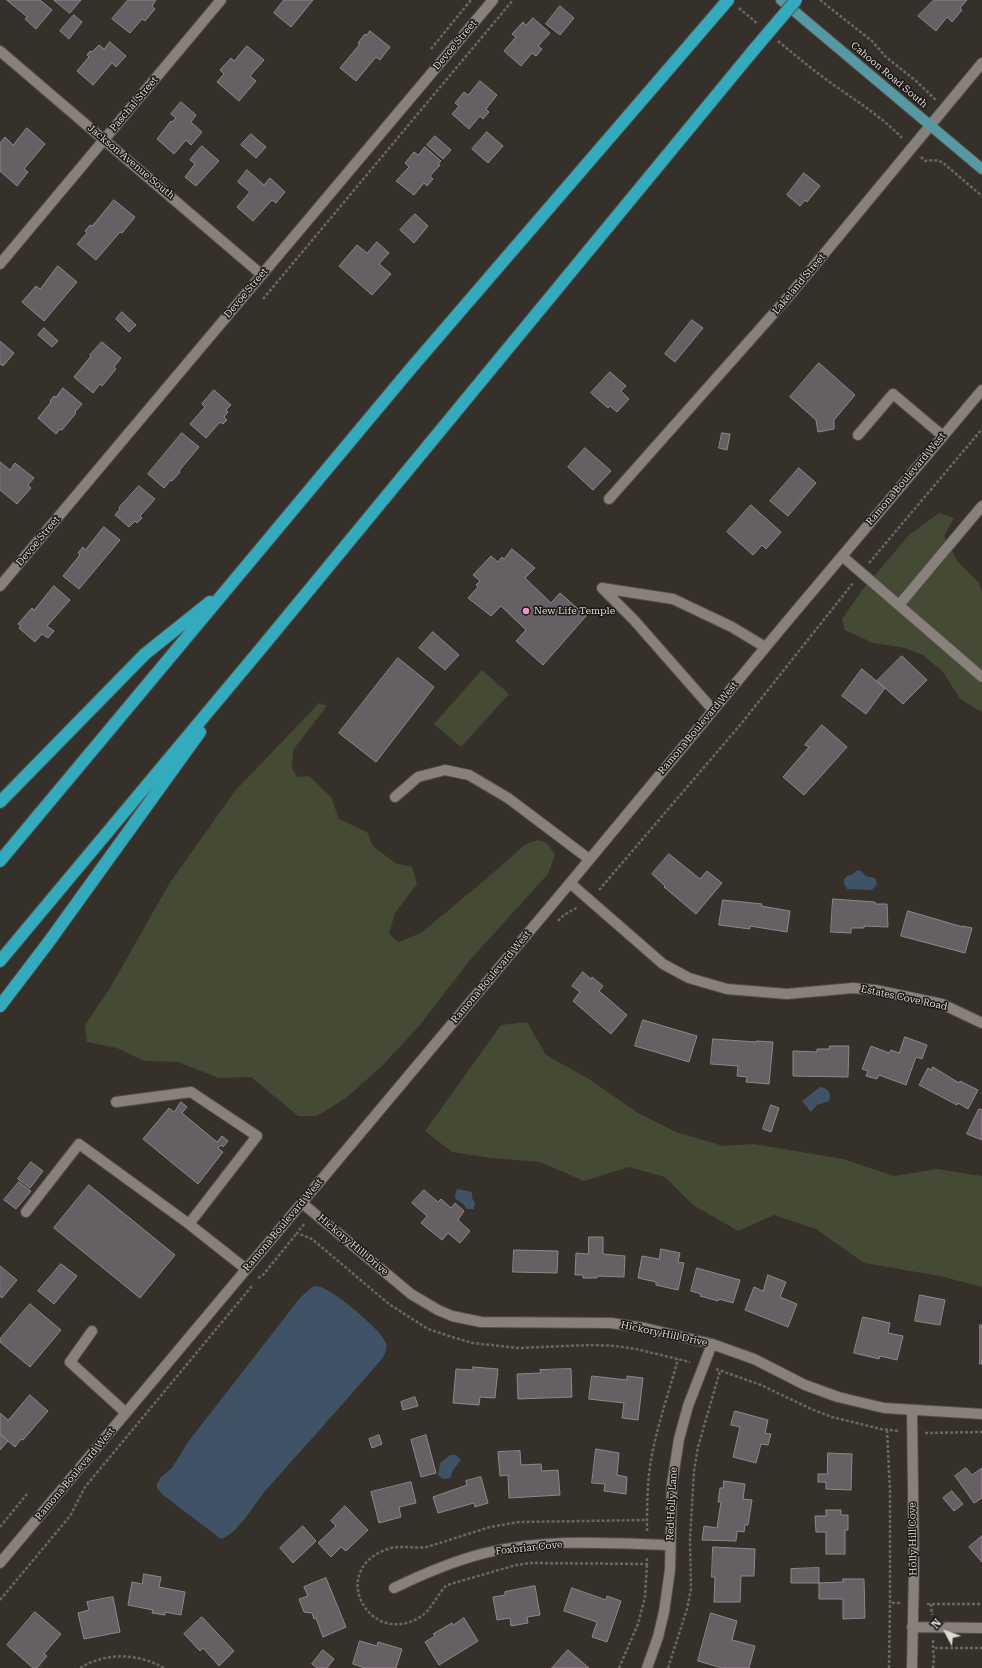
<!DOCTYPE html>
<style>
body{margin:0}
#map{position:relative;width:982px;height:1668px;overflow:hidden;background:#36302b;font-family:"Roboto Serif",serif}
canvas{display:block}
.north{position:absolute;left:926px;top:1612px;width:40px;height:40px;-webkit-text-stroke:3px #1b1816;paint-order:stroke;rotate:311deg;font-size:11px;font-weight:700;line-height:16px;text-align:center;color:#ddd9d6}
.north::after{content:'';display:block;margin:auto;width:14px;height:18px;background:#ddd9d6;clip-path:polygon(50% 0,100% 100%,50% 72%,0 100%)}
</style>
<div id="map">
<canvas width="982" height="1668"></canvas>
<div class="north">N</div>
</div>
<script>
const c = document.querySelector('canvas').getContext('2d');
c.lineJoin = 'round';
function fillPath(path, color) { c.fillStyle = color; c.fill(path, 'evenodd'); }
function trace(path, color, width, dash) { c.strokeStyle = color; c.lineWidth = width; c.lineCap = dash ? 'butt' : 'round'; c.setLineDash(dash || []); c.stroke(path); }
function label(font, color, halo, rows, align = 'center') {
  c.font = font + ' "Roboto Serif",serif'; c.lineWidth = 3; c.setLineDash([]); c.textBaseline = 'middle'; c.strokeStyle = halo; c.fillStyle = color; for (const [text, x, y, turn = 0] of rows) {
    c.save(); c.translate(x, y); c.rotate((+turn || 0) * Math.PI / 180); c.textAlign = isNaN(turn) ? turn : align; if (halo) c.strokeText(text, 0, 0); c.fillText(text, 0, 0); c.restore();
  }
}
fillPath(new Path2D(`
 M939 513 954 518 944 536 958 562 979 583 982 593V712L960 699 943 672 923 655 901 647 873 643 845 630 842 619 863 589 909 535Z
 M482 670 509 694 461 747 434 724Z
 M319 703 327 706 293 750 292 768 297 777 309 776 331 797 339 819 367 832 373 846 395 863 412 867 417 884 395 913 389 934 398 942 421 933 486 879 526 844 538 840 547 843 555 855 548 874 470 960 419 1026 382 1066 346 1098 317 1116H298L251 1077 219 1078 178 1062 144 1061 117 1048 87 1042 85 1025 110 988 169 884 235 791Z
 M527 1022 546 1055 589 1079 638 1113 676 1132 723 1146 754 1144 843 1159 894 1176 937 1169 982 1176V1287L940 1276 864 1263 816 1229 774 1215 738 1231 693 1205 665 1177 629 1167 584 1181 540 1162 491 1158 452 1152 425 1131 501 1025Z`), '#444a34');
fillPath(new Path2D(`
 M857 870 861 871 866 876 875 878 877 884 872 890 847 889 844 884V879L847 876 853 874Z
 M820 1087C828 1088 832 1093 829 1101L817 1105 811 1112 802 1101Z
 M457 1189 472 1192V1198L475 1203 474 1209H467L463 1204 456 1199 455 1195Z
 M317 1286C330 1287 382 1330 386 1343 388 1350 384 1355 381 1360 343 1404 304 1447 266 1490 254 1504 238 1534 221 1539L163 1495 157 1488V1484L161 1477 172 1468 188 1442 300 1298 312 1287Z
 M450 1455H456L461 1460 453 1470 450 1478 443 1479 438 1475 440 1463Z`), '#3f5266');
const building = new Path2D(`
 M7 0H40L52 10 36 29 25 19 27 17Z
 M54 0H81L70 13Z
 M128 0H156L152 6 155 9 145 21 142 19 130 33 112 19Z
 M284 0H313L291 27 274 13Z
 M934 0H967L960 8 962 10 952 22 947 17 936 31 918 16Z
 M560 6 574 18 560 35 546 24Z
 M74 15 82 22 69 39 60 31Z
 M533 18 550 33 538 46 542 49 536 56 532 53 521 66 504 51 516 37 512 34 523 22 526 25Z
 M370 31 390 47 380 60 376 57 356 81 340 68 360 44 358 43 365 34 367 35Z
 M110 42 126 56 116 67 112 63 93 85 77 71 89 57 87 55 90 51 92 52 99 45 104 49Z
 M247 46 264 60 250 76 256 81 239 101 217 82 224 74 220 70 231 58 234 61Z
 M480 81 497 95 486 109 489 112 483 119 480 116 469 129 452 114 459 106 455 103 464 92 468 95Z
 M181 102 196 115 191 122 202 132 191 145 186 140 174 154 157 139 171 121 172 122 176 118 171 114Z
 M27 128 45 144 24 169 28 172 17 186 0 171V143L5 137 13 145Z
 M487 132 503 146 488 163 472 149Z
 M251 134 266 147 256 158 241 145Z
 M435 136 451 150 443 159 427 145Z
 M202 146 219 161 196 186 185 177 195 164 190 160Z
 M425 147 441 161 438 164 440 165 430 176 433 179 427 186 424 183 414 195 396 181 409 167 405 163 414 152 418 155Z
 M247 170 264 185 270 178 285 192 276 203 272 200 253 221 237 207 250 192 238 182Z
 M804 173 820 186 807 202 805 200 800 206 787 195Z
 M114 200 135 217 122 233 120 232 96 260 77 244 87 233 85 231 90 225 92 226Z
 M415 214 428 226 414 243 400 230Z
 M377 242 389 253 379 264 391 274 372 295 339 266 357 245 367 253Z
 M58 266 77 282 44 321 22 302 36 286 40 289Z
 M122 312 136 325 129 332 116 319Z
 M692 320 703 328 675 362 665 354Z
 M44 328 58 341 52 347 38 335Z
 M0 341 14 353 3 366 1 364 0 365Z
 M102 342 121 358 114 367 116 369 102 386 100 384 93 393 74 377 91 356 90 355Z
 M819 363 855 395 834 420V429L818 432 816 420 790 397Z
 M610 372 626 386 621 391 629 399 617 412 610 406 608 408 591 393Z
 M63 388 82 404 75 412 76 413 62 430 60 429 56 434 38 418 51 402 50 401 54 396 56 397Z
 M214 390 231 405 226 410 228 412 224 417 227 420 223 424 220 422 206 438 190 424 205 407 202 404Z
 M182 433 199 447 179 471 180 472 172 481 171 480 164 488 148 474Z
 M722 433 730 434 727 450 719 448Z
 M585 448 611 471 593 490 568 467Z
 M0 462 10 470 15 463 34 478 28 485 31 488 17 504 0 490Z
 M799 468 816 483 788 516 770 501Z
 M139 486 155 499 140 516 142 518 137 523 135 521 129 527 115 515 120 509 119 508Z
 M751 505 781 532 766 549 762 545 753 555 727 532Z
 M104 527 120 540 79 589 63 576 80 555 78 553 83 547 85 550Z
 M512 549 535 568 525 578 551 603 560 593 586 616 543 665 516 641 526 630 501 606 491 616 468 598 478 587 476 585 480 581 473 575 491 556 498 562 502 557 504 559Z
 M54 586 70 600 47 626 54 631 48 638 42 634 35 642 19 628 21 626 18 624 32 608 34 610Z
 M433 632 459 655 445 670 419 648Z
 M902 656 927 680 903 704 877 681Z
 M398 658 434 687 376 762 339 733Z
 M862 669 885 688 866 714 842 696Z
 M822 725 847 747 804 795 783 777 809 747 805 745Z
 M669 854 700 879 707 871 722 883 696 914 664 887 665 886 652 874Z
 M833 899 875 902V904H887L888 927 864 926V928H851V933L831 932Z
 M723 900 762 904 761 906 790 911 787 932 750 926V929L719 925Z
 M908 911 963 927V926L972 928 965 953 901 936Z
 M583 972 591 979 592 977 603 986 599 991 627 1015 611 1034 573 1001 580 992 572 986Z
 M643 1020 697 1036 689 1062 635 1046Z
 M905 1037 927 1045 922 1059 916 1057 906 1085 879 1075 877 1079 866 1076 868 1071 862 1069 871 1046 889 1053 891 1050 899 1053Z
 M713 1039 756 1042V1041L773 1042 769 1084 746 1082 747 1077 737 1076 738 1066 711 1064Z
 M830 1046H849L848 1077 793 1076V1051L817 1052V1049H829Z
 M933 1067 959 1083 960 1081 978 1090 968 1109 958 1103 957 1105 919 1085 928 1068 931 1070Z
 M181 1102 187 1107 182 1113 217 1142 222 1136 228 1141 223 1147 221 1145 218 1148 223 1152 198 1184 143 1139 169 1108 174 1112Z
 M771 1105 779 1108 771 1132 763 1129Z
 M979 1109 982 1110V1140L967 1134Z
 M31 1162 43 1171 30 1188 18 1179Z
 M19 1182 31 1191 16 1209 4 1200Z
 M89 1185 175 1255 140 1298 54 1228Z
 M424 1190 438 1202 441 1199 451 1208 455 1203 464 1211 458 1220 470 1231 460 1243 448 1233 442 1240 421 1223 427 1216 412 1203Z
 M589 1237H603V1254L625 1256 624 1277 597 1276V1278H583V1275H575L576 1253 588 1254Z
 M661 1249 680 1253 678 1262 684 1263 678 1290 656 1285V1282L638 1278 642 1256 659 1259Z
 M514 1250 558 1251 557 1273 513 1272Z
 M61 1264 77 1276 54 1304 38 1291Z
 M0 1266 17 1280 2 1298 0 1296Z
 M697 1268 740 1280 733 1303 719 1299 718 1301 700 1296 701 1294 691 1291Z
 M768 1275 786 1282 780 1297 797 1304 788 1327 745 1310 754 1287 763 1291Z
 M920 1295 945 1300 940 1325 915 1321Z
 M30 1304 61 1330 30 1367 0 1342V1339Z
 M863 1317 890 1323 888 1333 903 1336 897 1360 880 1356 879 1359 854 1353Z
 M980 1325H982V1364H980Z
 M473 1367 498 1369 495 1398 480 1397 479 1405 453 1403 456 1369 473 1370Z
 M571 1369 572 1397 518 1399 517 1374 541 1373 540 1370Z
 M592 1376 627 1380V1376L643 1378 638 1420 622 1418 624 1403 589 1399Z
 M30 1395 48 1411 23 1440 21 1439 15 1447 0 1434V1413L8 1420Z
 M415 1397 418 1406 403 1410 401 1402Z
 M735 1411 768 1420 765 1433 771 1434 768 1445 761 1444 756 1463 733 1457 740 1427 731 1425Z
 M0 1434 8 1441 0 1450Z
 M379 1435 382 1444 372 1448 369 1439Z
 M426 1435 436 1473 421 1477 411 1440Z
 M596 1449 619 1453 617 1475 627 1477 626 1494 604 1491 605 1484 592 1483Z
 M520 1451 521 1465 541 1464 542 1471 558 1470 560 1495 509 1498 508 1475 500 1476 498 1452Z
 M828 1453 852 1454 851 1490 826 1489V1482H818V1474H827Z
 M966 1468 972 1475 982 1468V1498L974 1503 955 1476Z
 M481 1477 488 1503 475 1507 474 1503 438 1513 433 1497 467 1485 466 1481Z
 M724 1481 745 1484 743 1499 752 1500 748 1525H745L744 1532 737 1531 736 1541 702 1540 704 1526 717 1528 721 1502H718L720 1488H723Z
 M411 1482 416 1503 399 1507 401 1517 379 1523 371 1492Z
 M952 1491 963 1504 954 1511 943 1498Z
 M345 1506 368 1530 346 1551 341 1547 331 1557 318 1543 336 1526 331 1521Z
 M826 1510H841V1515H848V1530H845V1554H826V1532H816L815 1516H826Z
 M303 1526 316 1541 293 1563 280 1548Z
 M982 1536V1562L969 1547Z
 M713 1547 755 1549 754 1576H741L740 1602H714L715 1577H712Z
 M819 1568V1583H791V1569Z
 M144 1574 161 1577 159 1587 185 1592 181 1615 165 1612V1615L152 1613 153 1610 128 1605 132 1582 142 1584Z
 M326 1578 346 1627 323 1637 316 1618 314 1619 312 1613 304 1612 299 1599 308 1596 304 1587Z
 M843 1579H864L865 1618 843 1619V1599H819V1583L843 1582Z
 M535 1586 540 1615 527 1617 528 1623 511 1626 510 1618 497 1620 493 1597 505 1595V1592Z
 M572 1588 606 1600 607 1596 621 1601 607 1642 592 1637 597 1622 564 1611Z
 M113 1597 120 1632 84 1639 78 1613 89 1610 87 1602Z
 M35 1612 61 1634 44 1654 47 1656 37 1668H33L7 1645Z
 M711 1613 737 1621 732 1640 755 1646 749 1668H722L698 1661Z
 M202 1617 234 1651 219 1666 203 1648 200 1651 184 1634Z
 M464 1618 478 1641 439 1665 425 1642 435 1636 433 1634 452 1623 453 1625Z
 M360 1641 377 1646 378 1642 402 1649 396 1668H365L353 1664Z
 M323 1650 334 1659 327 1668H317L312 1664Z
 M568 1650 589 1668H552Z`);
fillPath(building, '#665f64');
trace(building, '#8e878c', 1);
const minor = new Path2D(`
 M0 51 262 275
 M0 264 221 0
 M858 435 893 394 943 436
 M609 499 790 295 982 63
 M842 556 982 677
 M0 586 493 0
 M899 605 982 506
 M713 710 634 620 602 588 673 599 732 627 765 647
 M395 797 418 777 445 770 469 775 508 798 589 859
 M570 883 663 964 689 978 706 983 727 989 787 994 853 988 876 990 942 1004 982 1023
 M116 1102 191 1092 257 1136 189 1224
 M302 1203 411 1294 438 1310 452 1316 481 1322 611 1323 645 1328 712 1344 754 1359 805 1385 838 1397 884 1408 982 1414
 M26 1212 79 1144 189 1224 246 1269
 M92 1331 70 1362 126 1413
 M912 1410 914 1570 912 1668
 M0 1563 570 883 784 625 982 390
 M394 1588C423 1574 453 1561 485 1553 545 1538 609 1543 670 1545
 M912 1627 982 1628
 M647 1668 658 1637 664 1612 670 1570 672 1484 679 1439 688 1406 712 1344`);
const major = new Path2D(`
 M781 0 982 169`);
const highway = new Path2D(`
 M0 802 145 654 210 602
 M0 861 413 366 728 0
 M0 961 263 646 752 52
 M0 1006 48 943 200 732`);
trace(minor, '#534e4a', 12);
trace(major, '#534e4a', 12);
trace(highway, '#534e4a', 14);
trace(new Path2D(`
 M820 0 872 41 886 57 916 81 936 100
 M739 8 758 24
 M778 41C796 56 813 70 831 83 856 101 881 116 902 138
 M431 49 471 0
 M921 157 925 161 934 160 942 162 982 196
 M263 299 513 0
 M869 563 982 429
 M599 890 741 724 853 583
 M558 921 564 915 578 907
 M304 1224 297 1233 312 1239 389 1304 428 1329 452 1337 473 1343 518 1348 591 1345 615 1346 636 1349 690 1362
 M258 1278 263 1275 297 1233
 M716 1369 761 1385 811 1409 832 1417 881 1429 900 1431
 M887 1430 890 1491V1603H900
 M925 1433 982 1432
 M0 1527 27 1494
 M647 1531C647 1507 647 1483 651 1460 657 1426 669 1392 678 1359
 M647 1558V1564L530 1563 516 1565 447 1585C436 1595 432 1610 420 1617 370 1648 328 1572 385 1550 399 1544 414 1549 427 1547L490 1527 519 1522 647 1520
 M0 1600 70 1516 85 1487 90 1481 252 1286
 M927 1604H982
 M931 1604 932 1615
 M933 1640V1648H982
 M80 1668C107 1652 137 1653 164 1668
 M619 1668 638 1624 645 1597 647 1564
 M668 1668 687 1609 691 1589 690 1540 694 1471 698 1447 720 1371
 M889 1668 890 1603
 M933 1668 934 1657 933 1649`), '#6c6662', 2.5, [3, 2]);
trace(minor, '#88807a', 10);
trace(major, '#5699a2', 10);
trace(highway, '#34aabd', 12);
const highwayBridge = new Path2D(`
 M752 52 796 0`);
trace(highwayBridge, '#534e4a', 14, []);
trace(highwayBridge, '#34aabd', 12);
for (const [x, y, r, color] of [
 [526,611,4,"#f98fca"]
]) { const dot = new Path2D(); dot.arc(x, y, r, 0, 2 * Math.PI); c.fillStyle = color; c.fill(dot); trace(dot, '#1b1816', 1.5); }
label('10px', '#ddd9d6', '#1b1816', [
 ["Devoe Street",455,45,-50],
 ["Cahoon Road South",889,75,40],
 ["Paschal Street",134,104,-50],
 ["Jackson Avenue South",131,162,40],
 ["Lakeland Street",799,284,-50],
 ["Devoe Street",246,293,-50],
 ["Ramona Boulevard West",906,479,-50],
 ["Devoe Street",38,541,-50],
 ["Ramona Boulevard West",698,728,-50],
 ["Ramona Boulevard West",491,977,-50],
 ["Estates Cove Road",904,998,12],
 ["Ramona Boulevard West",283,1225,-50],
 ["Hickory Hill Drive",353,1245,40],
 ["Hickory Hill Drive",664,1334,12],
 ["Ramona Boulevard West",75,1474,-50],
 ["Red Holly Lane",672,1504,-87],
 ["Holly Hill Cove",913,1539,-91],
 ["Foxbriar Cove",529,1548,-6]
]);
label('10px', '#ddd9d6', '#1b1816', [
 ["New Life Temple",534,611]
], 'left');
</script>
